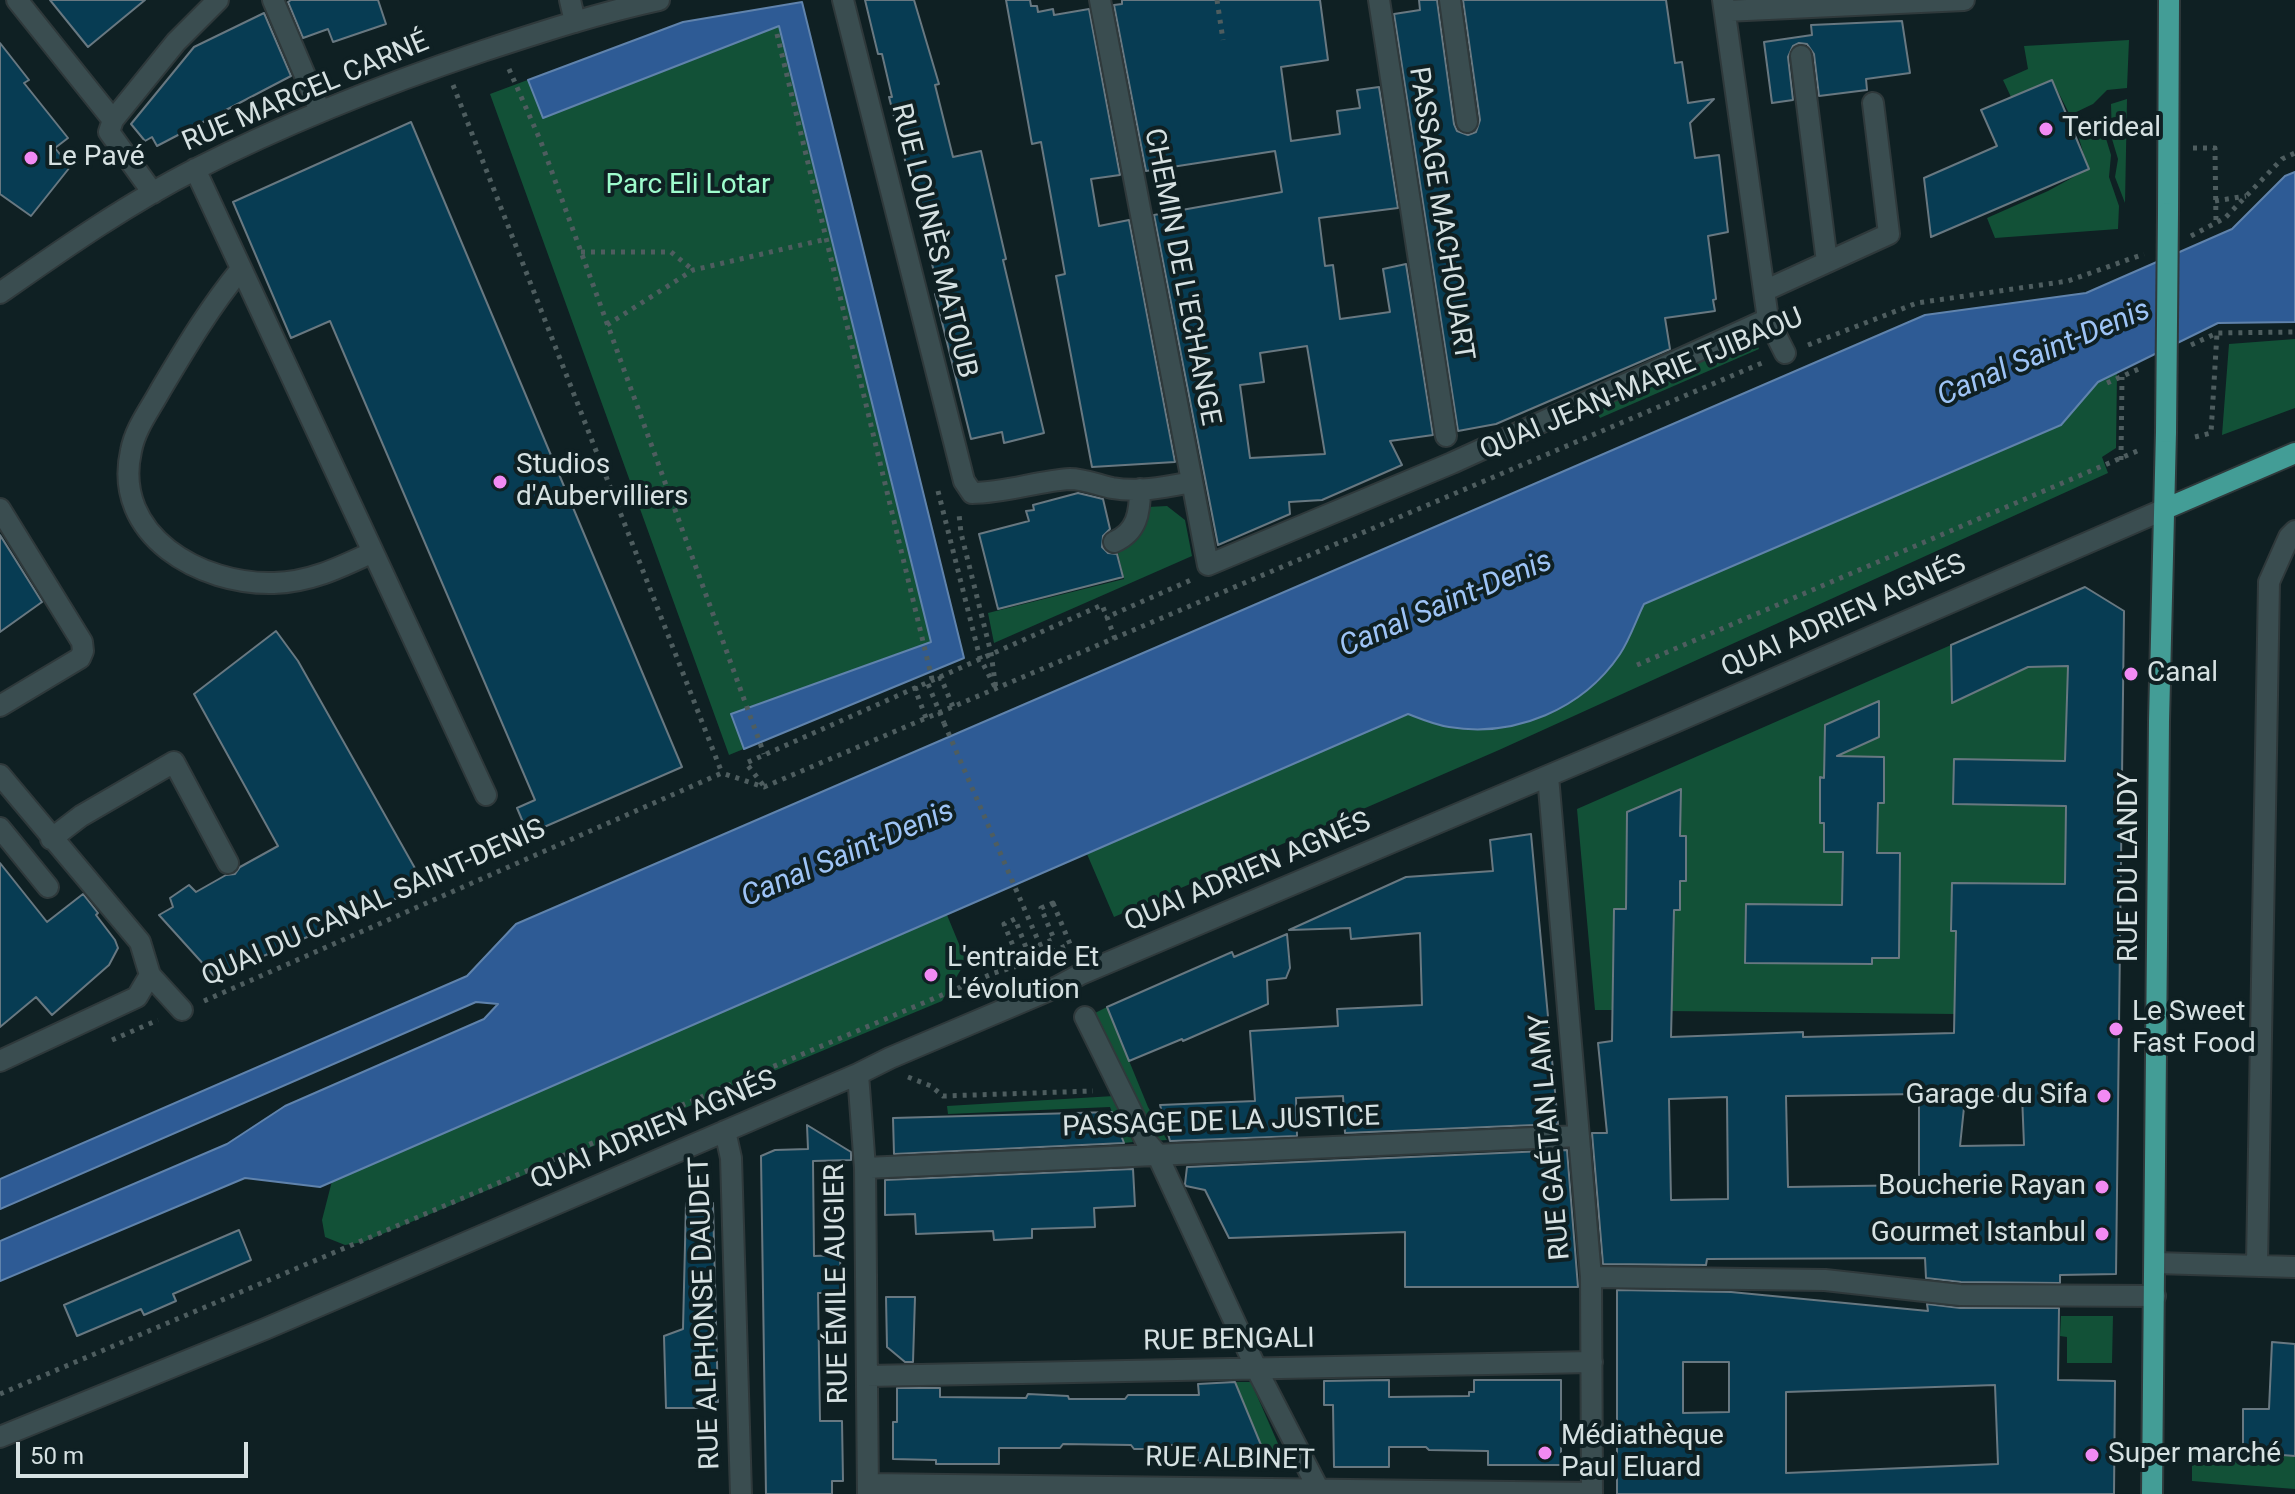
<!DOCTYPE html>
<meta charset="utf-8">
<style>
body{margin:0}
#map{position:relative;width:2295px;height:1494px;overflow:hidden;background:#0f2023;font-family:Roboto,sans-serif}
canvas{display:block}
.scale{position:absolute;left:16px;top:1442px;width:232px;height:36px;box-sizing:border-box;border:4px solid #d6e1e2;border-top:0;padding-left:10px;font-size:24px;line-height:28px;white-space:nowrap;color:#d6e1e2;-webkit-text-stroke:6px #0f2023;paint-order:stroke}
</style>
<div id="map">
<canvas width="2295" height="1494"></canvas>
<div class="scale">50 m</div>
</div>
<script>
const c = document.querySelector('canvas').getContext('2d');
c.lineJoin = 'round';
function fillPath(path, color) { c.fillStyle = color; c.fill(path, 'evenodd'); }
function trace(path, color, width, dash) { c.strokeStyle = color; c.lineWidth = width; c.lineCap = dash ? 'butt' : 'round'; c.setLineDash(dash || []); c.stroke(path); }
function label(font, color, halo, rows, align = 'center') {
  c.font = font + ' Roboto,sans-serif'; c.lineWidth = 8; c.setLineDash([]); c.textBaseline = 'middle'; c.strokeStyle = halo; c.fillStyle = color; for (const [text, x, y, turn = 0] of rows) {
    c.save(); c.translate(x, y); c.rotate((+turn || 0) * Math.PI / 180); c.textAlign = isNaN(turn) ? turn : align; if (halo) c.strokeText(text, 0, 0); c.fillText(text, 0, 0); c.restore();
  }
}
fillPath(new Path2D(`
 M802 2 964 658 729 755 490 94 683 22Z
 M2129 40 2127 88 2107 90 2093 104 2070 115 2052 80 2011 97 2003 80 2028 69 2024 46Z
 M2127 99 2125 203 2115 177 2118 159 2112 139 2111 104Z
 M2104 116V132L2111 155 2109 177 2119 206 2118 229 1995 238 1987 218 2048 191 2088 169 2076 128Z
 M1755 337 1759 349 1600 418 1594 406 1651 383 1653 388 1671 380 1669 372Z
 M2295 339V408L2222 435 2229 344Z
 M2117 372 2116 448 2102 457 2108 473 1499 750 1114 917 1087 854 1408 714 1448 727 1597 683 1621 652 1644 604 2061 425 2098 382Z
 M1167 506 1185 520 1192 556 994 643 988 613 1124 579 1117 549 1141 532 1148 507Z
 M1951 645 1952 702 2028 667 2068 666 2065 761 1954 759 1953 804 2066 806 2065 884 1952 883 1951 931 2063 932 1955 1014 1666 1011 1673 982V940L1667 939 1680 881 1686 880V837L1680 836V789L1627 812 1626 909 1614 910 1612 1010H1595L1577 809Z
 M947 915 966 961 942 1001 363 1242 345 1245 325 1237 322 1220 332 1181Z
 M1107 1007 1148 1107 1167 1140 1152 1141 1095 1013Z
 M1114 1096 1133 1142 1124 1143 1110 1107 948 1114 947 1106Z
 M2061 1316H2113L2112 1363H2067V1337L2060 1336Z
 M1235 1382H1251L1279 1446V1465L1268 1463Z
 M2192 1448 2295 1455V1489L2192 1481Z`), '#125137');
const water = new Path2D(`
 M802 2 964 658 744 749 731 714 931 642 779 26 543 118 528 80 683 22Z
 M2295 172V322L2218 323 2098 382 2061 425 1644 604C1636 620 1630 639 1620 654 1583 709 1515 738 1449 727 1435 725 1421 719 1408 714L320 1187 245 1178 0 1281V1241L227 1144 285 1106 484 1019 498 1004 476 1002 0 1209V1179L467 976 516 924 1925 315 2086 293 2232 229 2285 176Z`);
fillPath(water, '#2e5b95');
trace(water, '#6083ac', 2);
const building = new Path2D(`
 M50 0H145L88 47Z
 M291 0H378L386 24 333 42 328 29 303 38 288 2Z
 M865 0H914L939 84 935 85 953 157 981 151 1006 259 1003 260 1044 433 1004 443 1002 432 971 439 935 294H939L909 164H906L889 97H892L882 54H878Z
 M1006 0H1030L1031 6H1037L1038 12 1053 9 1054 15 1089 9 1120 175 1091 179 1099 226 1129 220 1175 462 1092 467 1056 276 1065 274 1041 142 1032 144Z
 M1122 0H1320L1328 60 1281 67 1291 141 1340 134 1337 111 1360 108 1357 90 1379 87 1398 208 1319 218 1325 266 1333 265 1340 319 1390 312 1383 269 1406 264 1433 435 1390 441 1402 465 1322 500 1289 502 1290 514 1218 545 1154 215 1282 192 1275 151 1146 171 1114 5 1122 4ZM1307 346 1325 454 1250 458 1240 385 1264 382 1260 353Z
 M1419 0H1437L1454 124 1457 131 1468 135 1476 132 1480 120 1463 0H1666L1675 63 1682 62 1688 103 1714 99 1690 123 1695 158 1719 155 1728 232 1708 236 1716 299 1713 300 1715 311 1665 318 1670 349 1496 424 1458 431 1394 14 1420 10Z
 M264 13 291 76 157 146 152 137 145 141 131 124 194 47Z
 M1902 21 1910 73 1866 79 1867 90 1819 96 1814 54 1807 44 1799 43 1793 46 1788 57 1793 100 1772 103 1764 42 1812 35 1811 25Z
 M0 43 29 80 24 83 68 138 55 148 70 167 31 216 0 194Z
 M2052 80 2089 169 1931 237 1924 178 1997 146 1981 110Z
 M411 122 682 767 528 834 517 808 535 800 330 321 291 338 233 202Z
 M1078 493 1103 499 1110 529 1103 536 1102 547 1108 553 1117 554 1123 577 998 609 979 534 1029 521 1026 511 1034 510 1033 505Z
 M0 535 42 602 0 632Z
 M2085 587 2124 611 2116 1274 2060 1275V1283L1961 1282 1926 1278 1925 1258 1707 1259 1706 1265 1603 1264 1592 1133H1607L1598 1043 1612 1041 1614 909H1626L1627 812 1681 789 1680 836H1686V881H1680V910H1674L1671 1037 1803 1032V1037L1954 1033 1956 931H1951L1952 883 2065 884 2066 806 1953 804 1954 759 2065 761 2068 666 2028 667 1952 703 1951 645ZM1919 1094V1185L1788 1187 1786 1096ZM2022 1095 2024 1145 1960 1146 1965 1098ZM1727 1097 1728 1199 1671 1200 1669 1099Z
 M276 631 298 661 425 886 215 977 159 915 173 907 170 898 189 885 196 892 226 875 235 874 240 867 278 846 194 694Z
 M1879 701V737L1837 756 1884 757V803H1878L1877 853H1900L1899 958H1872V964L1745 963 1746 904 1842 905 1843 852H1824V823H1820V777L1824 778 1825 725Z
 M1531 834 1558 1124 1345 1133 1343 1096 1296 1098 1297 1136 1170 1141 1160 1105 1255 1101 1250 1031 1338 1026 1337 1009 1422 1005 1420 933 1351 939 1350 928 1289 930 1406 877 1493 871 1490 840Z
 M0 863 47 922 83 894 98 913 96 915 115 940 118 948 109 965 52 1015 36 997 0 1027Z
 M1287 934 1290 968 1286 978 1267 980 1268 1004 1183 1041 1182 1039 1129 1061 1107 1007 1232 952 1234 957Z
 M1112 1112 1124 1143 894 1154 893 1118Z
 M807 1125 851 1152V1160L813 1161 814 1256 840 1255 841 1293H818L820 1421H842L843 1481H832V1494H766L761 1156 775 1150 808 1149Z
 M1567 1150 1578 1287H1405V1232L1229 1238 1205 1190 1186 1186 1185 1184 1187 1167Z
 M1133 1169 1135 1206 1094 1208 1095 1227 1032 1229V1238L994 1240 993 1231 916 1234 915 1214 885 1215V1180Z
 M686 1203H713L718 1402H707V1408H666L664 1336 683 1329Z
 M239 1230 251 1260 173 1294 176 1301 144 1315 141 1309 77 1336 64 1305Z
 M1617 1290 1731 1292 1928 1311 1927 1304 1960 1308H2059L2058 1380 2115 1381 2114 1494H1617ZM1683 1362H1729V1412L1683 1413ZM1995 1385 1998 1464 1786 1473V1392Z
 M886 1297H915L913 1362H905L887 1347Z
 M2272 1342 2295 1344V1456L2243 1452V1409H2269Z
 M1389 1380V1397L1469 1396V1392H1474V1380H1561V1465H1488V1451L1429 1450 1426 1447H1389V1467H1334L1333 1405H1324V1381Z
 M1235 1382 1268 1462 1198 1463 1196 1445H1160L1158 1449H1134L1131 1445 1063 1444 1060 1448H999V1464H936V1460L893 1459V1422H897V1388H940V1397L1026 1398 1028 1394 1068 1396 1069 1399H1125L1128 1395H1199L1198 1384Z`);
fillPath(building, '#073c53');
trace(building, '#687881', 2);
const minor = new Path2D(`
 M17 0 113 120
 M273 0 320 111
 M570 0 575 22
 M843 0 964 481 972 493C1006 493 1037 481 1070 479 1084 479 1098 485 1112 488 1139 493 1166 487 1192 482
 M1100 0 1208 565 1452 463 1768 319
 M1379 0 1446 436
 M1450 0 1467 122
 M1723 0 1768 319 1785 353
 M1725 11 1964 0
 M1801 56 1827 262
 M195 169 486 795
 M153 193 109 132 113 120 176 42 218 0
 M241 269C209 308 185 349 160 391 149 411 135 429 131 451 112 536 201 585 274 583 311 582 341 567 373 552
 M1764 291 1889 234 1873 103
 M0 293C63 249 127 204 196 169 288 122 385 84 483 51 541 32 599 13 659 0
 M0 509 82 642 83 651 80 658 0 706
 M1114 542C1137 532 1140 513 1140 489
 M0 775 140 942 150 975 182 1010
 M1548 776 1591 1277 1592 1494
 M0 828 48 887
 M51 839 81 816 174 762 228 863
 M1085 1017 1146 1141 1157 1154 1256 1368 1321 1494
 M0 1061 137 997 150 975
 M858 1074 865 1168 868 1494
 M725 1131 731 1158 741 1494
 M865 1168 1579 1136
 M2155 1263 2295 1267
 M2257 1264 2269 582 2289 537 2295 531
 M1591 1277 1825 1280 1960 1295 2155 1296
 M867 1376 1592 1362
 M0 1437 265 1329 858 1074 890 1058 1057 987 1081 974 1675 722 2165 509
 M868 1484 1592 1493`);
const major = new Path2D(`
 M2168 213 2169 0
 M2165 509 2295 453
 M2152 1494 2159 721 2166 432`);
trace(minor, '#2f393b', 24);
trace(major, '#2f393b', 24);
trace(new Path2D(`
 M1217 0 1223 40
 M777 34 932 679
 M509 69 541 142 764 754
 M453 85 722 773
 M2193 148H2215L2216 224
 M2215 201 2246 196
 M2191 236 2225 218 2282 159 2295 153
 M581 252H671L693 270
 M607 325 693 270 827 239
 M1808 345 1917 303 2068 281 2144 254
 M2191 345 2217 333 2295 332
 M2107 383 2141 368
 M2195 437 2211 433 2217 333
 M2121 460 2122 377
 M938 491 980 658 996 689 991 653 961 533 959 514
 M1115 639 1107 617 1191 580
 M1637 665 2142 449
 M938 679 941 678 953 707
 M918 688 915 689 926 718
 M944 723 1040 945
 M763 785 746 763 1102 605 1107 617
 M1053 903 1070 944 1021 965 1004 924 1015 919 1027 950 1054 939 1041 908Z
 M204 1001 722 773 764 787 1762 363
 M112 1040 158 1020
 M908 1077 931 1086 943 1096 1093 1091
 M0 1394 994 973 1021 965`), '#4e5d5f', 5, [4, 6]);
trace(minor, '#3a4d50', 20);
trace(major, '#439d96', 20);
const majorBridge = new Path2D(`
 M2166 432 2168 213`);
trace(majorBridge, '#2f393b', 24, []);
trace(new Path2D(`
 M928 684 944 723`), '#4e5d5f', 5, [4, 6]);
trace(majorBridge, '#439d96', 20);
for (const [x, y, r, color] of [
 [2046,129,8,"#f28af3"],
 [31,158,8,"#f28af3"],
 [500,482,8,"#f28af3"],
 [2131,674,8,"#f28af3"],
 [931,975,8,"#f28af3"],
 [2116,1029,8,"#f28af3"],
 [2104,1096,8,"#f28af3"],
 [2102,1187,8,"#f28af3"],
 [2102,1234,8,"#f28af3"],
 [1545,1453,8,"#f28af3"],
 [2092,1455,8,"#f28af3"]
]) { const dot = new Path2D(); dot.arc(x, y, r, 0, 2 * Math.PI); c.fillStyle = color; c.fill(dot); trace(dot, '#0f2023', 3); }
label('28px', '#d6e1e2', '#0f2023', [
 ["RUE MARCEL CARNÉ",306,93,-23],
 ["PASSAGE MACHOUART",1440,214,81],
 ["RUE LOUNÈS MATOUB",933,241,76],
 ["CHEMIN DE L'ECHANGE",1181,277,79],
 ["QUAI JEAN-MARIE TJIBAOU",1642,385,-23],
 ["QUAI ADRIEN AGNÉS",1844,617,-24],
 ["RUE DU LANDY",2130,867,-90],
 ["QUAI ADRIEN AGNÉS",1248,873,-23],
 ["QUAI DU CANAL SAINT-DENIS",374,904,-24],
 ["PASSAGE DE LA JUSTICE",1221,1123,-2],
 ["QUAI ADRIEN AGNÉS",654,1131,-23],
 ["RUE GAÉTAN LAMY",1551,1137,-95],
 ["RUE ÉMILE AUGIER",838,1284,-91],
 ["RUE ALPHONSE DAUDET",706,1313,-92],
 ["RUE BENGALI",1229,1341,-1],
 ["RUE ALBINET",1230,1460,1]
]);
label('28px', '#d6e1e2', '#0f2023', [
 ["Terideal",2062,129],
 ["Le Pavé",47,158],
 ["Studios",516,466],
 ["d'Aubervilliers",516,498],
 ["Canal",2147,674],
 ["L'entraide Et",947,959],
 ["L'évolution",947,991],
 ["Le Sweet",2132,1013],
 ["Fast Food",2132,1045],
 ["Garage du Sifa",2088,1096,"right"],
 ["Boucherie Rayan",2086,1187,"right"],
 ["Gourmet Istanbul",2086,1234,"right"],
 ["Médiathèque",1561,1437],
 ["Paul Eluard",1561,1469],
 ["Super marché",2108,1455]
], 'left');
label('28px', '#9efccd', '#0f2023', [
 ["Parc Eli Lotar",688,186]
]);
label('italic 30px', '#9ec4f6', '#0f2023', [
 ["Canal Saint-Denis",2044,354,-23],
 ["Canal Saint-Denis",1446,605,-23],
 ["Canal Saint-Denis",848,855,-23]
]);
</script>
